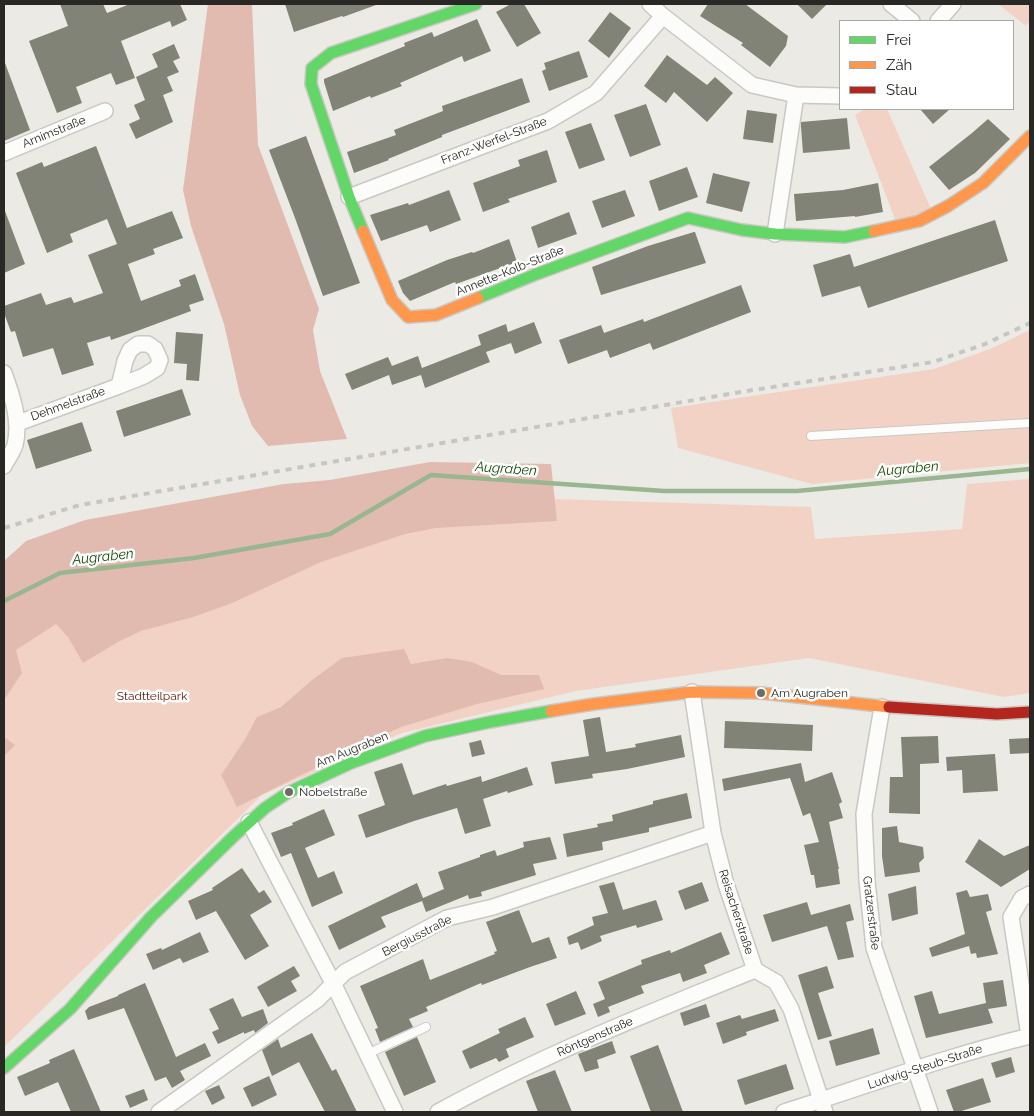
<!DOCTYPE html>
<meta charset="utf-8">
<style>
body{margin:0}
#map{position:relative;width:1034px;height:1116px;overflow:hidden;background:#eceae4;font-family:Raleway,sans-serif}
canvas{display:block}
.frame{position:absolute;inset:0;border:5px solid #292824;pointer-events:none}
.legend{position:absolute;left:839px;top:20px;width:175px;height:90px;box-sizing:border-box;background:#fff;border:1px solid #a9a9a7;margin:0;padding:6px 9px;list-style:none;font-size:15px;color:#292824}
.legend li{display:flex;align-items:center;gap:10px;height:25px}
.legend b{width:25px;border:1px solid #a9a9a7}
</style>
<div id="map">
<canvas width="1034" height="1116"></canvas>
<div class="frame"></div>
<ul class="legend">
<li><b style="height:6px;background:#63d668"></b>Frei</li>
<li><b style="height:6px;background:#ff974d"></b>Zäh</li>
<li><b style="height:6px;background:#b3261e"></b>Stau</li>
</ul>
</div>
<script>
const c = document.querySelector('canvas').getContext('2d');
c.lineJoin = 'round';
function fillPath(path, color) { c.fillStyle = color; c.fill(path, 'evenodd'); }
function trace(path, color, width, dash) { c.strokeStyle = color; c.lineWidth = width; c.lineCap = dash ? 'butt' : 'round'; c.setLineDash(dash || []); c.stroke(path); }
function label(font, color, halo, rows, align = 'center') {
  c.font = font + ' Raleway,sans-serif'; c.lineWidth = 5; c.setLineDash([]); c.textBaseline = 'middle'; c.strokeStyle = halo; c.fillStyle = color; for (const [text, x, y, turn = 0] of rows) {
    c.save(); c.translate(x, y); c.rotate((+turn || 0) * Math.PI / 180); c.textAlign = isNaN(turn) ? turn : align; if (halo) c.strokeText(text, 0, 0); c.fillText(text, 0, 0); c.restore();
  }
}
fillPath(new Path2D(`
 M998 4H1030V20L1026 26Z
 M865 109H887L935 218 900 232 855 115Z
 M1030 330V463L812 484 678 448 671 408 934 369 990 349Z
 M1030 479V693L1004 697 809 658 576 691 402 733 262 795 4 1047V585L554 494 555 499 811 507 815 539 962 529 967 484Z`), '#f3d2c6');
fillPath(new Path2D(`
 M208 4H252L258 145 319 309 313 330 320 371 347 439 268 446 252 426 240 395 224 324 191 226 183 190Z
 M430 462 551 464 557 521 436 528 405 534 321 562 230 604 193 617 141 631 118 642 83 663 68 637 56 624 16 650 22 673 4 700V561L26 541 85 520 284 484 330 480Z
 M404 649 411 664 447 658 472 662 501 675H539L544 689 477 704 401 727 291 780 237 807 221 775 244 741 257 717 281 707 312 680 342 658Z
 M4 737 15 745 4 756Z`), '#e1bbaf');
trace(new Path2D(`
 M4 601 60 573 194 558 330 534 431 475 664 491H797L1030 469`), '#99b691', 4.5);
fillPath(new Path2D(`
 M60 4H103L107 13 130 4H180L187 20 172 27 170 21 121 41 135 78 116 85 111 73 76 87 82 103 57 113 29 41 68 26Z
 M285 4H376V5L343 17 342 16 294 32Z
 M511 4H524L541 33 517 47 496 12Z
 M708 4H745L788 36 786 46 770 67 741 45 743 43 700 16Z
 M797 4H827L812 19Z
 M610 12 631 28 609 58 588 41Z
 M477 19 491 51 464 62 462 56 400 83 402 86 371 98 370 96 333 111 324 82V79L405 46 404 43 422 36 432 32 434 37Z
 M174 44 180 58 173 61 179 72 167 77 173 91 163 95 173 122 136 139 129 124 140 119 134 105 145 100 136 77 158 67 152 54Z
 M579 51 588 77 549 91 542 71 546 69 544 63Z
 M667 55 707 85 715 77 733 93 707 122 674 92 666 103 644 86Z
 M5 63 30 130 4 141V64Z
 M522 78 530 102 442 135V137L388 159 389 160 354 173 347 152 396 135 394 130 443 111 442 106Z
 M646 104 661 145 630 157 614 115Z
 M920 109H950L933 124Z
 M747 110 777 114 773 143 743 139Z
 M847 118 850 149 803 153 801 127V122Z
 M988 119 1010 139 975 173 949 190 929 167 972 133Z
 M591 123 605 160 579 169 565 132Z
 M306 136 360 283 323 296 295 218 269 150Z
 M96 146 127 228 172 211 183 238 153 249 155 254 128 264 141 301 181 286 179 280 195 274 204 300 189 305 191 311 137 331 111 340 110 336 87 343 94 365 62 375 53 348 23 357 15 331 11 332 4 313V306L41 293 46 305 71 297 74 303 103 293 88 255 117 244 107 219 70 234 73 242 47 253 16 173 42 162 44 167Z
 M547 150 557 182 508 199 510 202 483 212 473 183 520 166 518 160Z
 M687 167 698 197 659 211 649 181Z
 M713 173 750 182 742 212 706 203Z
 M878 183 883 212 855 217V216L796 221 794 194 843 190Z
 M449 190 461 220 430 232 427 225 381 241 370 215 408 203 409 205Z
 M625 190 635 216 602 228 592 201Z
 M5 211 25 264 4 273V212Z
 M569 212 577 234 538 248 531 227Z
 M995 220 1008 261 868 308 860 286 822 297 813 265 850 254 854 267Z
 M694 232H695L706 263 601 295 592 267 648 246Z
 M509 239 517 262 456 284 455 282 410 301 403 293 398 281 447 260 472 252 473 253Z
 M741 285 751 312 653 350 650 343 610 358 607 350 568 364 559 340 601 325 604 333 643 319 644 322Z
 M534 322 542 343 515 354 511 343 486 352 490 362 425 388 421 375 392 385 389 375 352 390 345 374 388 357 392 366 418 356 422 368 481 345 478 335 506 324 508 332Z
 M176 332 203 334 199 381 186 380 187 364 174 363Z
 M182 389 191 415 124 437 116 411Z
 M82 422 92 451 36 469 27 440Z
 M600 717 606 752 636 747 635 744 681 735 685 757 627 769 592 774 593 778 555 784 551 762 589 756 583 720Z
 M725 721 813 725 812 751 724 748Z
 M938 736 939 763 920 764V814L889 813 890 777H903L901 737Z
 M1030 738V753L1010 754 1009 739Z
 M481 740 485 754 472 757 469 743Z
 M995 754 998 791 963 793 962 770 947 771 946 757Z
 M402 763 413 795 446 784 447 786 481 776 482 782 527 767 533 785 508 793 507 791 483 799 491 826 465 834 457 808 414 821 366 838 358 815 385 805 374 772Z
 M801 763 805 782 832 772 842 802 839 804 843 818 829 822 839 869H838L840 884 816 888 814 875H811L804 845 819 842 810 813 803 816 790 778 724 791 722 779Z
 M687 793 692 818 649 828V832L602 842 603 850 567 857 563 834 598 827 597 824 613 821 612 815 653 804V801Z
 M324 809 335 835 305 848 318 878 334 871 343 893 312 907 291 853 281 857 271 833 293 825 292 823Z
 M897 826 899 842 923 847 924 858 919 863 920 872 885 877 882 856V828Z
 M550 837 557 859 533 864 536 875 481 892 482 896 469 899 468 895 426 912 422 901 381 917 386 927 339 950 328 926 417 883 423 898 444 889 438 872 480 857V855L495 850 497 856 524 847 523 842Z
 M979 839 1004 856 1030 845V869L1001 887 965 862Z
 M242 868 259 893 264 890 272 902 250 915 269 946 245 960 216 911 196 920 188 901 213 890 212 888Z
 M614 882 623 910 656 900 663 920 637 928 636 925 600 936 602 941 581 950 578 942 569 945 567 937 594 925 592 917 608 913 599 886Z
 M702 882 709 901 685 910 678 891Z
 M916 886 918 914 892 921 888 894Z
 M967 890 970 897 988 894 992 910 986 912 998 954 977 958 976 953 971 954 969 946 932 957 929 948 965 934 956 893Z
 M807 902 811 915 850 904 854 920 846 922 854 957 838 960 827 926 772 942 763 915Z
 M519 910 532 943 549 937 557 958 530 967 482 985 481 983 426 1007 428 1011 409 1019 413 1027 380 1042 375 1029 378 1028 360 986 423 959 430 980 495 954 494 952 497 951 486 922Z
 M200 932 209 952 183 963 180 958 153 970 146 954 161 948 162 950Z
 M721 932 730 954 704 965 707 973 683 982 680 973 641 986 644 993 608 1007 607 1004 610 1012 598 1017 593 1004 605 999 598 982 642 964 641 960 670 950 671 953Z
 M294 966 300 976 291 981 297 991 268 1007 257 987Z
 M827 966 834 988 818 993 832 1036 818 1040 798 975Z
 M1003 980 1007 1006 988 1009 993 1023 926 1038 914 996 932 991 939 1014 986 1003 983 983Z
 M145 983 176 1057 205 1043 211 1056 180 1071 185 1080 172 1088 166 1077 155 1081 124 1008 88 1020 85 1011 89 1007 118 996V995Z
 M576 991 586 1014 555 1026 546 1004Z
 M233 998 242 1017 263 1009 268 1023 255 1033 254 1030 244 1034V1032L218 1044 212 1032 219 1029 209 1009Z
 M706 1004 710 1017 684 1026 680 1013Z
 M775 1009 779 1021 746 1032 747 1035 723 1044 716 1023 740 1015 742 1019Z
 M525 1017 534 1037 506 1049 509 1057 499 1062 496 1058 470 1069 462 1051 500 1033 498 1029Z
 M873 1028 880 1054 836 1066 829 1041Z
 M312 1033 332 1071 336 1069 357 1112H325L299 1062 272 1076 262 1050 278 1039 281 1048Z
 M417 1037 436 1082 404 1096 385 1052Z
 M612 1041 616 1053 597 1060 599 1068 585 1072 578 1054Z
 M658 1045 683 1112H651L630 1056Z
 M74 1049 101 1112H71L58 1082 25 1096 17 1077 50 1063 49 1060Z
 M1011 1057 1015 1072 996 1078 991 1063Z
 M786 1064 794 1089 745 1105 737 1080Z
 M555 1070 572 1112H538L526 1081Z
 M269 1076 277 1095 252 1107 243 1088Z
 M983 1078 991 1102 958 1112H954L946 1090Z
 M219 1085 225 1098 212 1105 205 1091Z
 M144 1089 148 1100 130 1108 125 1096Z`), '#828377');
const lane = new Path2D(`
 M811 436 1030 423
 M367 1054 426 1027`);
const street = new Path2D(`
 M650 4 663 16 752 85 796 95 840 96
 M891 4 912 21
 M938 21 953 4
 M4 153 105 111
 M349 197 548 121 596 93 663 16
 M775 234 796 95
 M4 373C12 395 21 421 15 445 13 452 7 459 4 466
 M18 423 119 386 144 376 157 368 160 360 155 349 148 344H138L130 350 125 361 119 386
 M692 692 713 833 726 884 755 970 776 982 791 1009 825 1112
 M882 707 864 814 867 881 874 948 930 1112
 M249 822 334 985 395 1112
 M1029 1036 1011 917 1022 898 1030 894
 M159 1112 317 1000 345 972 447 918 493 907 713 833
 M438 1112C540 1056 648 1013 755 970
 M784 1112C866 1086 947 1056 1030 1036`);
const fast = new Path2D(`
 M363 231 349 197 311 84 312 68 331 53 476 4
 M478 298 534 275 688 218 742 230 775 234 845 237 874 231
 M4 1068 70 1009 151 917 234 836 265 808 289 792 351 763 425 736 490 722 551 711`);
const slow = new Path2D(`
 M363 231 392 300 408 317 436 315 478 298
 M874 231 919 221 948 206 983 183 1030 136
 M551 711 594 704 692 692 761 693 889 707`);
const jam = new Path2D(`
 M889 707 997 714 1030 712`);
trace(lane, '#cac8c3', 10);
trace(street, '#cac8c3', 18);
trace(fast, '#cac8c3', 14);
trace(slow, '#cac8c3', 14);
trace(jam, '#cac8c3', 14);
trace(lane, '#fcfcfb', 8);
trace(street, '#fcfcfb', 15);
trace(fast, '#63d668', 11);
trace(slow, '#ff974d', 11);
trace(jam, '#b3261e', 11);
trace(new Path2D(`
 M4 528 80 505 747 391 933 362 985 344 1030 323`), '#c7c6c5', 4, [6, 6]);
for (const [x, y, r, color] of [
 [761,693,5,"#6d6c67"],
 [289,792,5,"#6d6c67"]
]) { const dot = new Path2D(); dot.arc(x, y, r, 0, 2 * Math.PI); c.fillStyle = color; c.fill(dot); trace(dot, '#fff', 2); }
label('12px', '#292824', '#fff', [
 ["Arnimstraße",54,132,-22],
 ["Franz-Werfel-Straße",494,141,-21],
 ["Annette-Kolb-Straße",510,271,-22],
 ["Dehmelstraße",68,404,-20],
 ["Am Augraben",352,750,-22],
 ["Reisacherstraße",736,912,72],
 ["Gratzerstraße",871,913,83],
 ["Bergiusstraße",417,936,-27],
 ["Röntgenstraße",595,1037,-24],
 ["Ludwig-Steub-Straße",925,1067,-18]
]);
label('12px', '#292824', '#fff', [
 ["Am Augraben",771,693],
 ["Nobelstraße",299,792]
], 'left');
label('12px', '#661801', '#fff', [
 ["Stadtteilpark",152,696]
]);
label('italic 14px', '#134c03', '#fff', [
 ["Augraben",506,469,4],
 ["Augraben",908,469,-5],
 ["Augraben",103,557,-6]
]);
</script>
